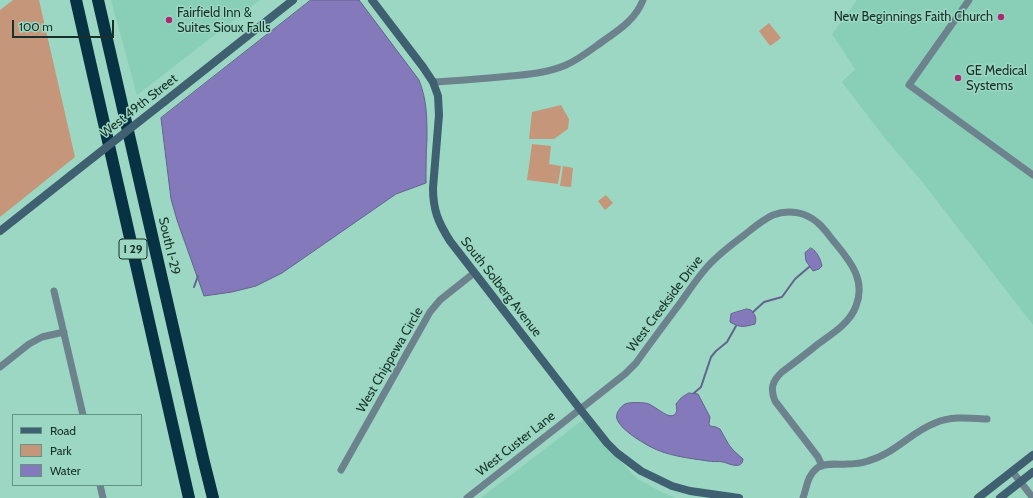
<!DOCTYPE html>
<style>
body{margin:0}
#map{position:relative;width:1033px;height:498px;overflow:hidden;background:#9bd7c2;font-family:Cabin,sans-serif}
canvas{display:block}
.legend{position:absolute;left:12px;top:414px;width:130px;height:72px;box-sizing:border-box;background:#9bd7c2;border:1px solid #669484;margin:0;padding:5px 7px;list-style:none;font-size:12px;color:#173028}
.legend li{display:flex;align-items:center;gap:8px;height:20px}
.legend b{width:20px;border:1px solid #669484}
.scale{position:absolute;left:12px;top:20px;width:102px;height:18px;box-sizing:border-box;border:2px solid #173028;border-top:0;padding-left:5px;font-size:12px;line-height:14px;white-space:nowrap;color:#173028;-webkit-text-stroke:3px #9bd7c2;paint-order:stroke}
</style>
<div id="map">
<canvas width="1033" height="498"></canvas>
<ul class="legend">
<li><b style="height:5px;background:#3f6070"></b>Road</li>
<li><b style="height:11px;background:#c6967a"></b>Park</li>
<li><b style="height:11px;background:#8479ba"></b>Water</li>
</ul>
<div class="scale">100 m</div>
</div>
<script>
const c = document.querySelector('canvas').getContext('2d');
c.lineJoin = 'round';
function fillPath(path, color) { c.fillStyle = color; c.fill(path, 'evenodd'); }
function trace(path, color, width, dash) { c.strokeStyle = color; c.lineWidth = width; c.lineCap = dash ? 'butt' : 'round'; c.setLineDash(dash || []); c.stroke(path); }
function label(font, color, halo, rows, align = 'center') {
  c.font = font + ' Cabin,sans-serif'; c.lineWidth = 3; c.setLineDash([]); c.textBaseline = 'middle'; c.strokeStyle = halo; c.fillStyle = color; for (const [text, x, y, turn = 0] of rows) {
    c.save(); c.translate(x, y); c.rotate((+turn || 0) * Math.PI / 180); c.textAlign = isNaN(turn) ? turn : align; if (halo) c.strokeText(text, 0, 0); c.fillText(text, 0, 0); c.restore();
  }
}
fillPath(new Path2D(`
 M111 0H260L137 95Z
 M857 0H1033V325L920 179 887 141 842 82 855 69 832 34Z
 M584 419 636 478 665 494 676 498H481Z`), '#89cfb7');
fillPath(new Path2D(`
 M13 0H39L75 157 0 217V10Z
 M769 23 781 38 770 46 759 31Z
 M561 105 569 119 568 129 554 139H529L532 112Z
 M532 144 551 146 549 164 561 166 558 184 527 180Z
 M563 166 573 168 571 187 560 186Z
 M606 195 613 203 605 210 598 201Z`), '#c6967a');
const water = new Path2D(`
 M311 0H359L419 80C427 100 427 118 427 139 426 154 426 169 426 183L396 194 282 273 256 286 232 292 204 296 177 220 171 199 161 118Z
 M811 248C817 251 821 260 822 266L819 269 813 271 806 261 805 253Z
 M747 309 751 310C755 315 757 317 755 324 744 327 740 328 730 322L731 314Z
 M689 393 698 394 710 417 709 424 710 426 716 427 720 429 729 445 734 451 743 459C742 470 730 464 723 462 718 461 713 462 708 461 688 458 667 456 649 446 640 441 620 429 617 419 615 414 620 407 625 404 629 402 644 402 649 404 655 407 661 412 667 415 676 418 678 412 676 404L681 398Z`);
fillPath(water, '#8479ba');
trace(water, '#63638e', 1);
trace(new Path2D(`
 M194 287 198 276
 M753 312 764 302 782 297 795 279 809 267
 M694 393 701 387 711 357 716 351 727 342 736 326`), '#63638e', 2);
trace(new Path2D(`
 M969 0 909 85 1033 175
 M433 82C455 81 478 79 500 77 522 75 545 74 566 65 580 59 593 48 606 39 622 28 636 18 643 0
 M54 291 83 415
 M0 367 29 344 42 337 64 332
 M341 470 430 312 440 300 474 273
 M1012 471 1033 498
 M100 485 103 498
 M467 498 625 374 636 363C651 342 666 322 681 302 690 289 698 277 708 266 719 254 731 245 743 236 752 229 762 220 773 215 788 209 806 212 818 223 825 229 830 237 836 244 851 262 866 281 856 306 850 323 832 334 818 344 806 354 794 363 782 372 772 381 770 389 775 401L818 457 822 466
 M803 498C807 487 807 476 817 468 825 462 838 465 847 464 854 464 862 463 868 461 894 454 911 432 935 423 951 416 969 418 987 419`), '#6c828d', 7);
trace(new Path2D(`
 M372 0 423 67 433 82 438 96 439 115 433 188C433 210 438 222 450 241L580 409 607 443 617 453 641 471 672 486 690 491 739 498
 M164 102 293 0
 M0 231 71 175
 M978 498 1033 455
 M1000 498 1033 472`), '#3f6070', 8);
trace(new Path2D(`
 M76 0 189 498
 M98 0 203 458 213 498`), '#073244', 12);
trace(new Path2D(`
 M71 175 164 102`), '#3f6070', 8);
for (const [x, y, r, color] of [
 [1001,17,4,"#ac2872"],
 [169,20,4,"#ac2872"],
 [958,78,4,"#ac2872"]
]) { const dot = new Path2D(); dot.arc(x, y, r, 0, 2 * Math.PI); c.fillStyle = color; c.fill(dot); trace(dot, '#9bd7c2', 1.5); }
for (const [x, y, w] of [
 [133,249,28]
]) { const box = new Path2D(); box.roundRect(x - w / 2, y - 10, w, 20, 3); c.fillStyle = '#9bd7c2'; c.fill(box); trace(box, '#173028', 1); }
label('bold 12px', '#173028', null, [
 ["I 29",133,249]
]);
label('13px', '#173028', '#9bd7c2', [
 ["Fairfield Inn &",177,13],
 ["Suites Sioux Falls",177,28],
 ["New Beginnings Faith Church",993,17,"right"],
 ["GE Medical",966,71],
 ["Systems",966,86]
], 'left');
label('13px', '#173028', '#9bd7c2', [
 ["West 49th Street",139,106,-38],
 ["South I-29",169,246,77],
 ["South Solberg Avenue",501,287,52],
 ["West Creekside Drive",665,304,-53],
 ["West Chippewa Circle",390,360,-60],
 ["West Custer Lane",516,444,-38]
]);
</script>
